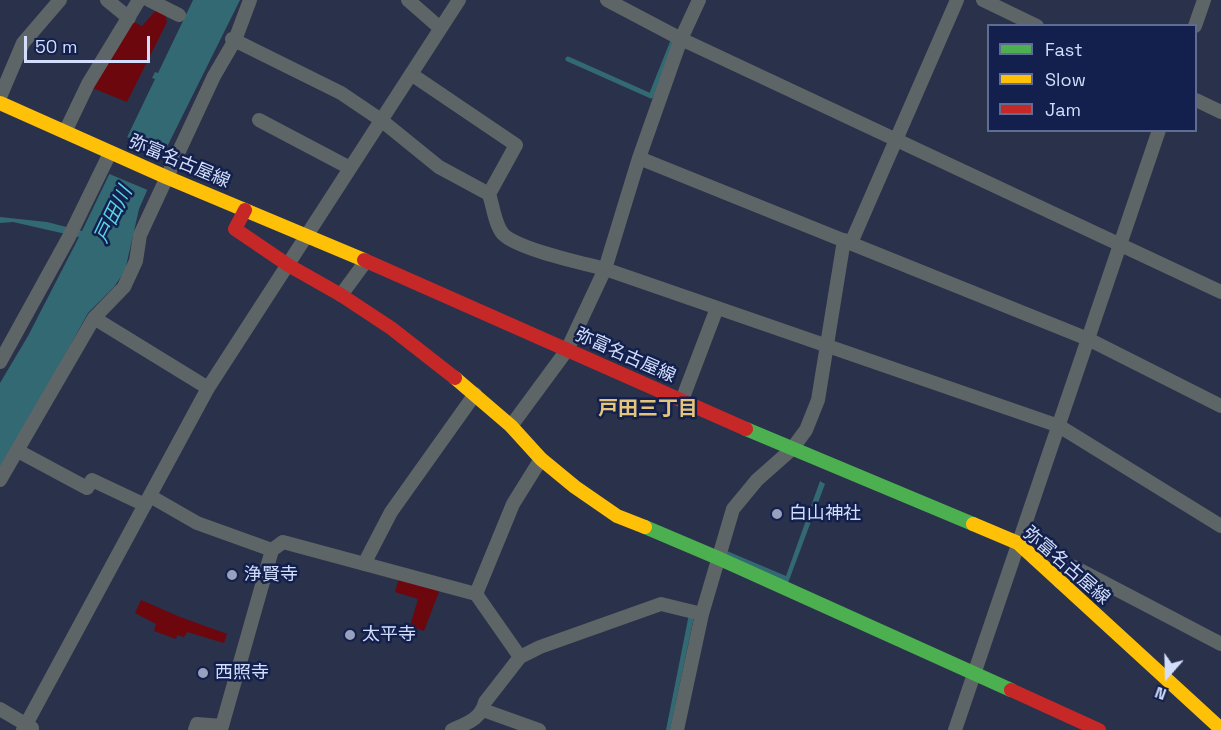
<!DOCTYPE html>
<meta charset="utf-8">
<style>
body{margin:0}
#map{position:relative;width:1221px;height:730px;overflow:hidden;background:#2a314a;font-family:"Space Grotesk",sans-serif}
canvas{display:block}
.legend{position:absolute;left:987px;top:24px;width:210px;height:108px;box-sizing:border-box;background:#13204d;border:2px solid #5f6c93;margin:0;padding:8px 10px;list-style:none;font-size:18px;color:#d2defc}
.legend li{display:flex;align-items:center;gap:12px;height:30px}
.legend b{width:30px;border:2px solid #5f6c93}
.north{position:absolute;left:1137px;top:646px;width:60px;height:60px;-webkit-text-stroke:4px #13204d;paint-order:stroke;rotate:200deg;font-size:16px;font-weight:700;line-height:24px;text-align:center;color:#d2defc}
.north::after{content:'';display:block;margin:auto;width:21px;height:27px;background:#d2defc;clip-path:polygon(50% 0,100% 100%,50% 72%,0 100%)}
.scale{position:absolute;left:24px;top:36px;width:126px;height:27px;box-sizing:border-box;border:3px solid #d2defc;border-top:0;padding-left:8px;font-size:18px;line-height:21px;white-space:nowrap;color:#d2defc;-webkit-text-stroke:4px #13204d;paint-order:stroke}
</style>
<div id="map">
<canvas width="1221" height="730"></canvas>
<ul class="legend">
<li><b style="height:8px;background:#4caf50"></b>Fast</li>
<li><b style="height:8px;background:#ffc107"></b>Slow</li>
<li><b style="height:8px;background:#c62828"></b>Jam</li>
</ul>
<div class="north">N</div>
<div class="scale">50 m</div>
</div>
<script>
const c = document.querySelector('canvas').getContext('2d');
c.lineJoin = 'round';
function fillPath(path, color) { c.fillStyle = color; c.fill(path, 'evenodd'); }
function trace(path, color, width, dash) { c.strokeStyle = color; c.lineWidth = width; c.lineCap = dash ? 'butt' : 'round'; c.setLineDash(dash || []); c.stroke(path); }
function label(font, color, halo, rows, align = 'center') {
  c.font = font + ' "Space Grotesk","Noto Sans JP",sans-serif'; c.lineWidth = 5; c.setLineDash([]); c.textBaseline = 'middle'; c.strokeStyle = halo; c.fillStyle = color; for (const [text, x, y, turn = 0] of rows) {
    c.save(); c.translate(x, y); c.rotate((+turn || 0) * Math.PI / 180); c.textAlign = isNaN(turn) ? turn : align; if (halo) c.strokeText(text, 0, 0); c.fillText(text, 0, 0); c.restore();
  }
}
fillPath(new Path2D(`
 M158 8 164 12 167 22 127 102 90 87 132 21 142 26Z
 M399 578 440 589 424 631 410 626 418 599 395 592Z
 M141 600 180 617 227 634 224 643 187 632 184 637 177 635 176 639 154 631 156 624 135 613Z`), '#6c070d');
fillPath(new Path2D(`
 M193 0H240L159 163 139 209 125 271 114 287 88 313 31 417 0 467V383L28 336 79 237 13 222 0 223V217L47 222 82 231 155 79 152 78 155 72 158 73Z
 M820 481 825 484 788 583 725 555 727 551 786 576Z
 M689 614 694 617 670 730H666Z`), '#336973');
fillPath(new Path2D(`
 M125 136 167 154 150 191 107 173Z`), '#2a314a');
trace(new Path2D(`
 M568 59 651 96 673 41`), '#336973', 5);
trace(new Path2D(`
 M107 0 129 18
 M149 0 179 15
 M408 0 440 28
 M607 0 681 39 1221 292
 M983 0 1037 26
 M1195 26 1204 0
 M232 39 341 93 381 120 439 167 489 194
 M411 74 516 145 489 194C493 206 495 225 503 234 517 249 583 263 605 269L1059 426 1221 526
 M0 97 23 43 60 0
 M1196 100 1221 112
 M259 120 350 168
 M65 132 88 84 139 0
 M639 158 1088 339 1221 406
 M851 243 957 0
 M341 295 366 261
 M94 318 208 388
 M0 362 69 237 110 153
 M682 400 717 308
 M511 426 567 350 605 269 639 158 681 39 699 0
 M18 451 87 488 92 480 145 505
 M0 480 94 318 124 287 136 261 140 235 214 76 235 40 250 0
 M150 496 197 523 272 550 283 542 476 594 520 657
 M364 564 391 512 475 394
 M1060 582 1074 567 1221 644
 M476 594 513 504 541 459
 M0 709 32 728
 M483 710 539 730
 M23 730 208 388 459 0
 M195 730 197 724 222 726 272 550
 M452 730C467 723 481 719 485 702L520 657 540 647 661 604 702 614
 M677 730 702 614 733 509 757 480 792 449 806 430 818 400 844 240
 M955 730 1159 130`), '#5e6566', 14);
trace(new Path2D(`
 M746 429 973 524
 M645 527 718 558 1011 690`), '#4caf50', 14);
trace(new Path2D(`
 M0 103 166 177 364 260
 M455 378 511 426 541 459 575 487 617 516 645 527
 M973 524 1018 543 1221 729`), '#ffc107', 14);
trace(new Path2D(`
 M245 210 235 229 288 265 341 295 391 328 455 378
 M364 260 746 429
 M1011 690 1099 730`), '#c62828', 14);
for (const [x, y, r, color] of [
 [777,514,6,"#97a1be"],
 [232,575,6,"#97a1be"],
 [350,635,6,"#97a1be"],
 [203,673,6,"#97a1be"]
]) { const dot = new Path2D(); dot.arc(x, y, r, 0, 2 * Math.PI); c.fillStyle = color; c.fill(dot); trace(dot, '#13204d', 2); }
label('18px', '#d2defc', '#13204d', [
 ["弥富名古屋線",179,162,23],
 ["弥富名古屋線",625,356,24],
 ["弥富名古屋線",1066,566,41]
]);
label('18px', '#d2defc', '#13204d', [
 ["白山神社",789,514],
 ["浄賢寺",244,575],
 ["太平寺",362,635],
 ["西照寺",215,673]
], 'left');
label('italic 20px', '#57d4e6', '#13204d', [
 ["戸田川",114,215,-64]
]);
label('bold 20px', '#e4c57b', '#13204d', [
 ["戸田三丁目",648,410]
]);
</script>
